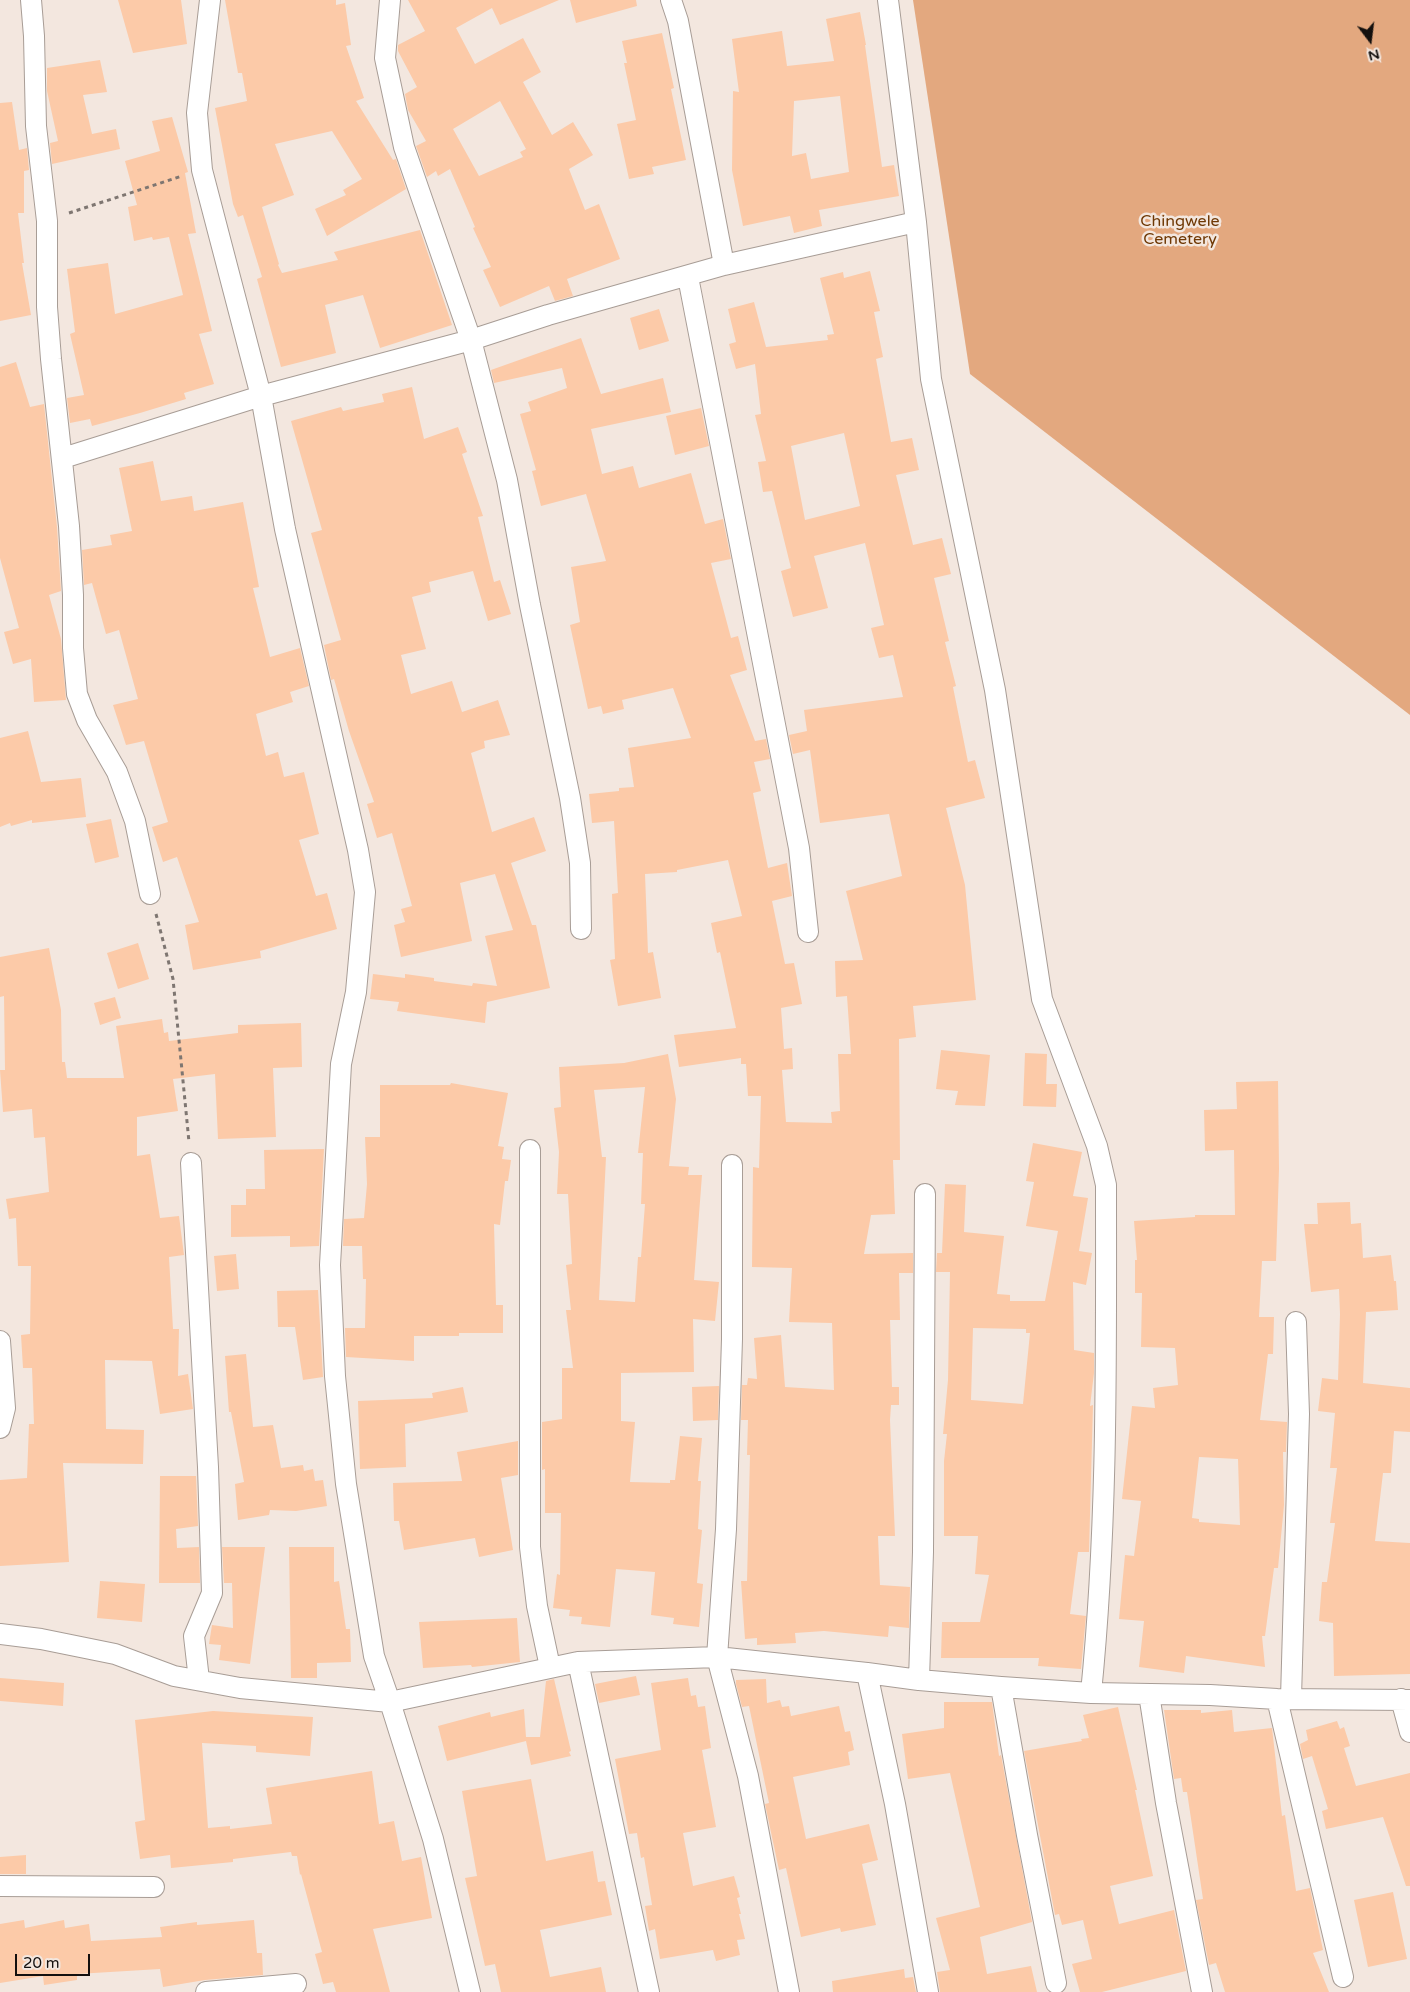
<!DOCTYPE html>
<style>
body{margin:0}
#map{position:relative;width:1410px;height:1992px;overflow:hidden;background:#f3e7df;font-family:"Varela Round",sans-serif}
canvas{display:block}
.north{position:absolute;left:1345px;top:15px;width:50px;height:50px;-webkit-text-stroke:4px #f3e7df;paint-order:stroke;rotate:165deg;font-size:14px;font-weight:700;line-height:20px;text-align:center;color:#14100e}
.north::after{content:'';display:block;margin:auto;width:18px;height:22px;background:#14100e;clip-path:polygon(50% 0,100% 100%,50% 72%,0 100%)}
.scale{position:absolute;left:15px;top:1954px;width:75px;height:22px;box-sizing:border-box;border:2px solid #14100e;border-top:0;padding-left:6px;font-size:15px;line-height:18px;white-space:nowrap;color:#14100e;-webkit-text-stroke:4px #f3e7df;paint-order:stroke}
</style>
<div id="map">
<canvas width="1410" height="1992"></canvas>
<div class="north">N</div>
<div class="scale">20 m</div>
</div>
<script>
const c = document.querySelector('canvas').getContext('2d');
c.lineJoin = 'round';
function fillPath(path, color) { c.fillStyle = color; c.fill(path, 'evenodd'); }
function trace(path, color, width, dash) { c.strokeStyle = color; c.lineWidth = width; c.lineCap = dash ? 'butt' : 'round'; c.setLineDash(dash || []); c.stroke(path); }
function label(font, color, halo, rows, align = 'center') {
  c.font = font + ' "Varela Round",sans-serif'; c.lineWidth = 5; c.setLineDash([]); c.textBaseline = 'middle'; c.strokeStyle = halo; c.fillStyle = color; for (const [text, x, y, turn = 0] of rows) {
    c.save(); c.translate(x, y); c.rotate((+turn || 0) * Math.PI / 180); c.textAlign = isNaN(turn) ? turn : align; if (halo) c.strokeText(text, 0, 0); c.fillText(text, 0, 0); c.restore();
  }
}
fillPath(new Path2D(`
 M913 0H1410V715L970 374Z`), '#e3a87f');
fillPath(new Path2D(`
 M118 0H181L187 44 133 53Z
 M225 0H336V5L345 3 351 45 346 46 364 98 356 101 393 160 396 159 406 189 327 236 315 209 346 195 343 190 362 179 332 131 275 144 294 195 262 207 279 264 278 265 282 273 338 260 334 252 420 230 452 325 380 348 363 295 325 305 336 353 281 367 257 279 262 277 243 215 238 217 233 204 215 108 247 101 242 73H238Z
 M408 0H559L500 25 492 8 456 28 475 64 523 38 541 72 523 82 552 135 573 122 593 155 569 169 585 210 599 204 620 259 567 279 573 296 555 301 549 286 500 307 483 270 491 267 473 228 475 227 450 169 438 176 436 171 427 177 416 146 426 141 408 110 405 94 417 87 398 51V45L425 31ZM500 101 526 149 520 152 523 157 479 176 453 129Z
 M570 0H636L637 6 576 23Z
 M860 12 866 45H865L882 167 894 165 899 196 819 210 822 226 794 233 790 216 743 226 732 170 733 91 739 92 732 39 782 31 787 66 834 61 826 19ZM840 96 849 172 811 179 806 153 792 156 794 101Z
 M662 33 674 88 671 89 686 160 652 167 654 174 629 179 617 124 636 120 624 63H627L622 41Z
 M100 60 107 92 83 95 92 134 116 129 120 149 52 164 50 143 58 141 47 91V68Z
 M12 102 19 150 27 148 29 170 24 171V213H18L24 263H22L31 315 0 321V103Z
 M172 117 188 172 185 173 196 233 188 234 212 331 199 334 214 384 184 393 186 399 140 413 92 426 90 419 70 423 67 398 84 395 70 334 75 332 67 269 108 263 115 314 183 295 169 237 153 240 152 237 134 241 128 207 137 205 125 161 160 151 152 121Z
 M870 271 880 311 874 312 883 357 876 359 891 442 912 438 919 470 896 475 913 545 942 538 951 574 934 578 949 641 945 642 956 686 953 687 968 762 975 760 985 798 946 808 965 885 976 1000 913 1006 916 1037 899 1039 900 1160H893L895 1214 871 1215 864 1254 913 1253V1273H899L900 1320H890L892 1387H899V1405H891L890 1420 895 1536H878L880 1585 910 1587 909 1628 889 1626 888 1637 824 1631 795 1633 796 1643 757 1645V1638L745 1639 741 1581H747L750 1455H747L748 1420H741L742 1385H747L748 1378 757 1379 754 1338 781 1335 785 1387 834 1390 832 1323 789 1322 792 1268 752 1267 753 1167 759 1168 761 1096H748L746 1064H741V1058L679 1067 674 1035 736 1028 720 952 717 953 711 923 742 916 728 860 677 870V872L645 874 648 953 653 952 661 998 618 1006 610 960 615 959 612 894 618 893 614 821 592 823 589 794 619 791V788L634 787 628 748 691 738 673 688 622 700 624 709 603 714 601 706 588 709 570 625 580 622 571 567 606 561 586 494 541 506 532 471 536 470 520 414 531 411 528 402 567 388 562 368 494 383 491 370 581 338 601 394 663 378 671 412 591 429 602 474 633 466 639 488 691 473 705 524 723 519 731 559 711 563 731 638 738 636 747 670 730 675 755 741 766 739 770 759 754 762 761 791 753 793 768 868 787 863 792 896 772 901 785 964 794 963 802 1004 781 1008 784 1049 792 1048 793 1069 782 1070 786 1122 832 1123 831 1112 840 1111 838 1054H851L847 996 836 997 835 961 863 960 846 891 902 876 889 814 820 823 810 750 793 754 789 735 807 731 804 710 903 697 893 655 879 658 871 628 884 625 865 543 814 556 828 608 793 617 781 571 791 568 772 491 763 492 758 462 766 461 755 415 761 414 755 364 736 369 729 344 736 342 728 309 754 302 766 347 828 340 827 335 834 334 820 278 843 272 844 278ZM844 433 860 506 805 520 791 446Z
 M659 309 669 341 639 350 630 318Z
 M16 362 30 407 44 404 57 527 61 591 49 595 61 639 66 700 34 702 31 659 13 664 4 632 19 628 0 558V367Z
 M412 387 424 439 458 427 467 452 462 454 483 516 478 517 494 582 500 580 511 614 488 621 473 571 429 582 431 592 412 597 426 649 401 655 411 694 452 681 462 712 498 700 510 735 484 741 485 748 471 753 492 832 534 817 546 851 511 863 532 925H536L550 988 487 1002 485 1023 397 1011 399 1002 370 999 373 974 405 978V974L434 978V981L472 986 473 983 497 986 485 936 513 930 495 874 460 883 472 941 401 957 394 925 405 922 401 909 412 906 392 833 377 838 367 804 374 802 349 731 334 679 331 680 324 645 341 640 311 533 322 530 291 421 341 407 343 411 384 402 382 394Z
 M701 408 709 446 675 455 666 416Z
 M153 461 161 501 192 496 194 511 243 502 259 587 253 588 270 657 300 648 309 686 290 692 293 702 256 714 266 756 278 752 284 777 304 772 319 834 299 840 316 896 327 893 337 929 260 951 261 958 193 970 185 925 199 922 177 857 163 862 152 827 168 822 144 741 126 745 113 705 138 699 119 630 106 634 92 583 84 585 82 550 112 545 110 535 132 531 119 468Z
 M28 731 41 782 81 778 86 817 32 823V820L11 826 10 823 0 827V738Z
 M111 819 119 857 95 863 86 824Z
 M138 943 149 979 118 989 107 953Z
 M49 948 61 1010 62 1062H65L67 1078H124L116 1026 162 1019 164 1033 168 1032 169 1041 238 1033V1025L301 1023 302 1067 273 1068 276 1137 218 1139 215 1074 173 1079 178 1111 137 1117V1156L150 1154 160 1218 179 1216 184 1255 169 1257 173 1329H179L178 1376 188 1374 193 1409 160 1414 152 1361 105 1360 106 1429 144 1430 143 1464 63 1463 69 1562 0 1566V1480L27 1478 29 1424H34L32 1368H23L21 1335 30 1334 31 1266H18L16 1218 9 1219 6 1199 49 1192 45 1137 34 1138 32 1109 3 1112 0 1070H5L4 996 0 997V957Z
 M115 997 121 1018 100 1025 94 1003Z
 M941 1050 990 1055 985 1106 955 1105 958 1091 936 1089Z
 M1025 1053 1047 1054 1046 1084H1057L1056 1107 1023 1106Z
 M668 1054 676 1099 669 1166 689 1167 688 1175H702L694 1280 719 1282 715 1321 693 1319 694 1372 621 1373V1421L635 1422 630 1482 670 1483V1480H675L680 1436 702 1438 698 1481H701L698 1529 702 1530 697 1583 703 1584 699 1627 673 1624 674 1618 651 1615 655 1572 616 1569 610 1627 581 1624 582 1617 569 1616 570 1610 553 1608 557 1574 560 1575 561 1513H545V1469L542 1470V1422L562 1419V1368H573L566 1310H571L566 1265 572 1264 568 1194H557L559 1152 554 1108 561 1107 559 1067 624 1063ZM645 1087 638 1153H643L641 1204H645L641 1257H638L635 1302 599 1300 606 1157H602L594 1090Z
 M1278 1081 1279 1169 1276 1261H1262L1259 1317H1274L1273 1354H1268L1260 1420 1287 1422 1286 1452H1283L1284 1505 1278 1568H1274L1265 1636H1262L1265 1667 1186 1656 1184 1673 1139 1667 1144 1621 1119 1619 1125 1555 1134 1556 1141 1501 1122 1499 1132 1406 1155 1408 1153 1388 1178 1385 1175 1348 1141 1347 1142 1293H1135V1260H1137L1134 1221 1195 1217V1215H1235L1234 1150 1205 1151 1204 1110 1237 1109 1236 1082ZM1199 1457 1238 1459 1240 1525 1199 1522V1519L1192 1518Z
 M451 1083 508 1093 498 1146 504 1147 502 1159 511 1160 508 1181H505L500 1225 494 1224 496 1305H503V1333H459V1336H414V1361L346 1357 345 1328H365L366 1279H363L362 1246H343L344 1219 364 1218 367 1184 365 1137H380V1085H450Z
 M1033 1143 1082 1152 1073 1196 1088 1198 1079 1251 1092 1253 1086 1285 1073 1282 1074 1350 1094 1353V1373L1090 1406 1093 1405 1089 1552H1078L1070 1614 1086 1616 1081 1669 1038 1666 1039 1658H941L942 1622H980L989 1575 975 1574 978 1536H944V1461L947 1434H943L948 1380 950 1272H936L937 1253H942L945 1184 966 1185 964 1232 1004 1236 997 1294 1010 1295V1301H1045L1058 1231 1026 1226 1034 1182 1026 1181ZM973 1328 1026 1329V1333H1030L1023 1404 971 1400Z
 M324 1149 319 1246 290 1247V1236L231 1237V1205H246V1189H265L264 1150Z
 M1350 1202 1351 1224 1361 1223 1363 1258 1391 1255 1394 1281H1396L1398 1310 1366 1312 1363 1383 1410 1388V1432L1394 1431 1391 1473H1383L1375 1541 1410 1543V1674L1334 1676 1333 1623 1319 1621 1322 1582H1327L1335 1523H1330L1337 1468H1330L1335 1413 1318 1411 1322 1378 1338 1380 1340 1314 1339 1289 1311 1292 1304 1224H1318L1317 1203Z
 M236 1254 239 1289 217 1291 214 1256Z
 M318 1290 323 1377 303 1380 295 1327H278L277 1291Z
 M246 1354 253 1427 273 1425 281 1468 303 1465 304 1471 313 1469 315 1481 323 1480 327 1506 296 1511 270 1510 269 1515 238 1520 235 1484 244 1482 231 1412H229L225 1356Z
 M719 1386 718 1420 693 1421 692 1387Z
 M463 1387 468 1412 405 1424 406 1467 360 1469 358 1401 433 1398 432 1393Z
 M518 1441V1475L501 1478 513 1550 479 1557 475 1538 404 1550 399 1521H394L393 1483 462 1481 457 1452Z
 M160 1476H196L198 1526 176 1529 177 1548 199 1547 200 1583H159Z
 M222 1547H265L250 1664 219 1660 221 1645 209 1644 212 1625 233 1628 232 1583H224Z
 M289 1547H334V1582L339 1581 346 1629H350L351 1662 317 1663V1678H291Z
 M100 1581 145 1584 142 1622 97 1618Z
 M517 1618 520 1662 472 1667 471 1665 423 1668 419 1622Z
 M636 1676 640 1695 599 1703 595 1684Z
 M0 1678 64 1683 63 1706 0 1701Z
 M688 1678 691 1696 696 1695 698 1707 705 1706 711 1748 702 1750 716 1827 683 1833 693 1886 734 1876 740 1897 737 1898 741 1914H739L745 1939 737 1940 740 1955 716 1961 713 1950 660 1959 655 1929 649 1931 645 1906 652 1905 644 1857 641 1858 637 1833 629 1834 615 1759 661 1750 651 1683Z
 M554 1679 571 1751 569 1752 571 1756 531 1765 526 1741 447 1761 438 1726 490 1712 491 1717 524 1709 526 1737H540L546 1681Z
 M766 1679 767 1703 780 1700 782 1707 789 1706 791 1716 839 1706 845 1732 850 1731 854 1750 848 1752 850 1765 793 1777 806 1839 869 1824 878 1860 862 1864 876 1925 841 1932 840 1928 801 1937 786 1868 779 1870 765 1804 769 1803 749 1706 742 1707 736 1684V1680Z
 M944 1702H992L999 1756 1001 1755 1032 1922 980 1937 987 1974 1031 1966 1037 1992H940L937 1972 950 1970 936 1918 980 1907 950 1773 908 1779 902 1734 944 1728Z
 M1118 1707 1137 1790H1135L1153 1876 1110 1886 1119 1924 1174 1910 1186 1971 1102 1992H1080L1072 1964 1092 1959 1083 1920 1062 1925 1059 1914 1055 1915 1024 1751 1082 1741 1081 1739 1089 1738 1083 1715Z
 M1164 1710H1201V1713L1232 1710 1234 1732 1272 1728 1282 1816 1285 1815 1296 1891 1310 1888 1323 1950 1313 1953 1329 1992H1225L1216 1963 1209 1965 1196 1900 1203 1899 1187 1792H1183L1181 1778 1174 1779Z
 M213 1711 313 1717 310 1756 256 1752V1746L202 1743 208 1828 230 1826V1829L272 1824 266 1788 372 1771 379 1824 394 1821 402 1861 421 1857 432 1918 373 1929 390 1992H336L333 1982 323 1984 315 1954 322 1952 301 1874 300 1875 297 1856H292L291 1852 233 1859V1862L171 1868 170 1855 140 1859 135 1822 145 1820 135 1720Z
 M1337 1721 1340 1729 1344 1727 1350 1746 1344 1748 1356 1786 1410 1773V1886H1406L1383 1817 1326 1829 1322 1811 1328 1809 1312 1756 1303 1759 1300 1744 1308 1740 1306 1730Z
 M531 1779 546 1861 593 1851 598 1882 605 1881 612 1915 540 1930 550 1977 601 1967 606 1992H501L495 1964 485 1966 465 1878 477 1876 462 1791Z
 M26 1855V1874H0V1857Z
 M1393 1892 1407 1959 1368 1967 1354 1900Z
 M24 1920 25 1928 64 1920 65 1928 89 1924 91 1941 162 1937 160 1927 197 1922V1925L254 1920 257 1953H262L263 1975 205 1980 163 1987 160 1969 77 1974V1980L44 1985 43 1976 0 1983V1924Z
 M904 1969 905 1978 913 1977 916 1992H833L832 1981Z`), '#fccaa8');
const street = new Path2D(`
 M31 0 34 36 36 126 47 221V307L51 359 69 526 73 595V648L77 694 87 720 117 772 135 821 150 894
 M210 0 197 113 202 170 261 396 285 529 358 850 365 892 356 992 341 1064 330 1265 335 1376 346 1484 374 1656 390 1702 433 1839 470 1992
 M390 0 385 58 404 147 471 340 507 480 530 605 570 798 580 863 581 929
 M671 0 678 21 724 265
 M888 0 916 222 931 379 995 690 1042 999 1097 1146 1106 1185C1106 1355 1108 1524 1091 1693
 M688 277 799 848 808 932
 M63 458 261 396 471 340 548 315 724 265 916 222
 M530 1150V1547L537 1606 550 1667
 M191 1163 208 1467 212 1593 194 1636 199 1680
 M732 1165V1339L726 1529 717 1657 748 1776 789 1992
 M0 1341 5 1408 0 1428
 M0 1634 41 1639 115 1654 174 1676 240 1688 390 1702 578 1662 717 1657 867 1673 919 1680 1001 1687 1091 1693 1210 1695 1277 1699 1410 1700
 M578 1662 649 1992
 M867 1673 895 1804 928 1992
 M919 1680 923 1552 925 1194
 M1001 1687 1027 1835 1056 1983
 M1149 1694 1166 1803 1202 1992
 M1291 1698 1299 1414 1296 1322
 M1277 1699 1343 1977
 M1401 1699 1410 1732
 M0 1886 154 1887
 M206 1992 296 1984`);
trace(street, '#a89d96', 22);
trace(new Path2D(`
 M69 213 182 176
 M156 914 173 979 189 1142`), '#7e7671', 3, [4, 4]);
trace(street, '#fff', 20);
label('16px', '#6f3804', '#f3e7df', [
 ["Chingwele",1180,222],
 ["Cemetery",1180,240]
]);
</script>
